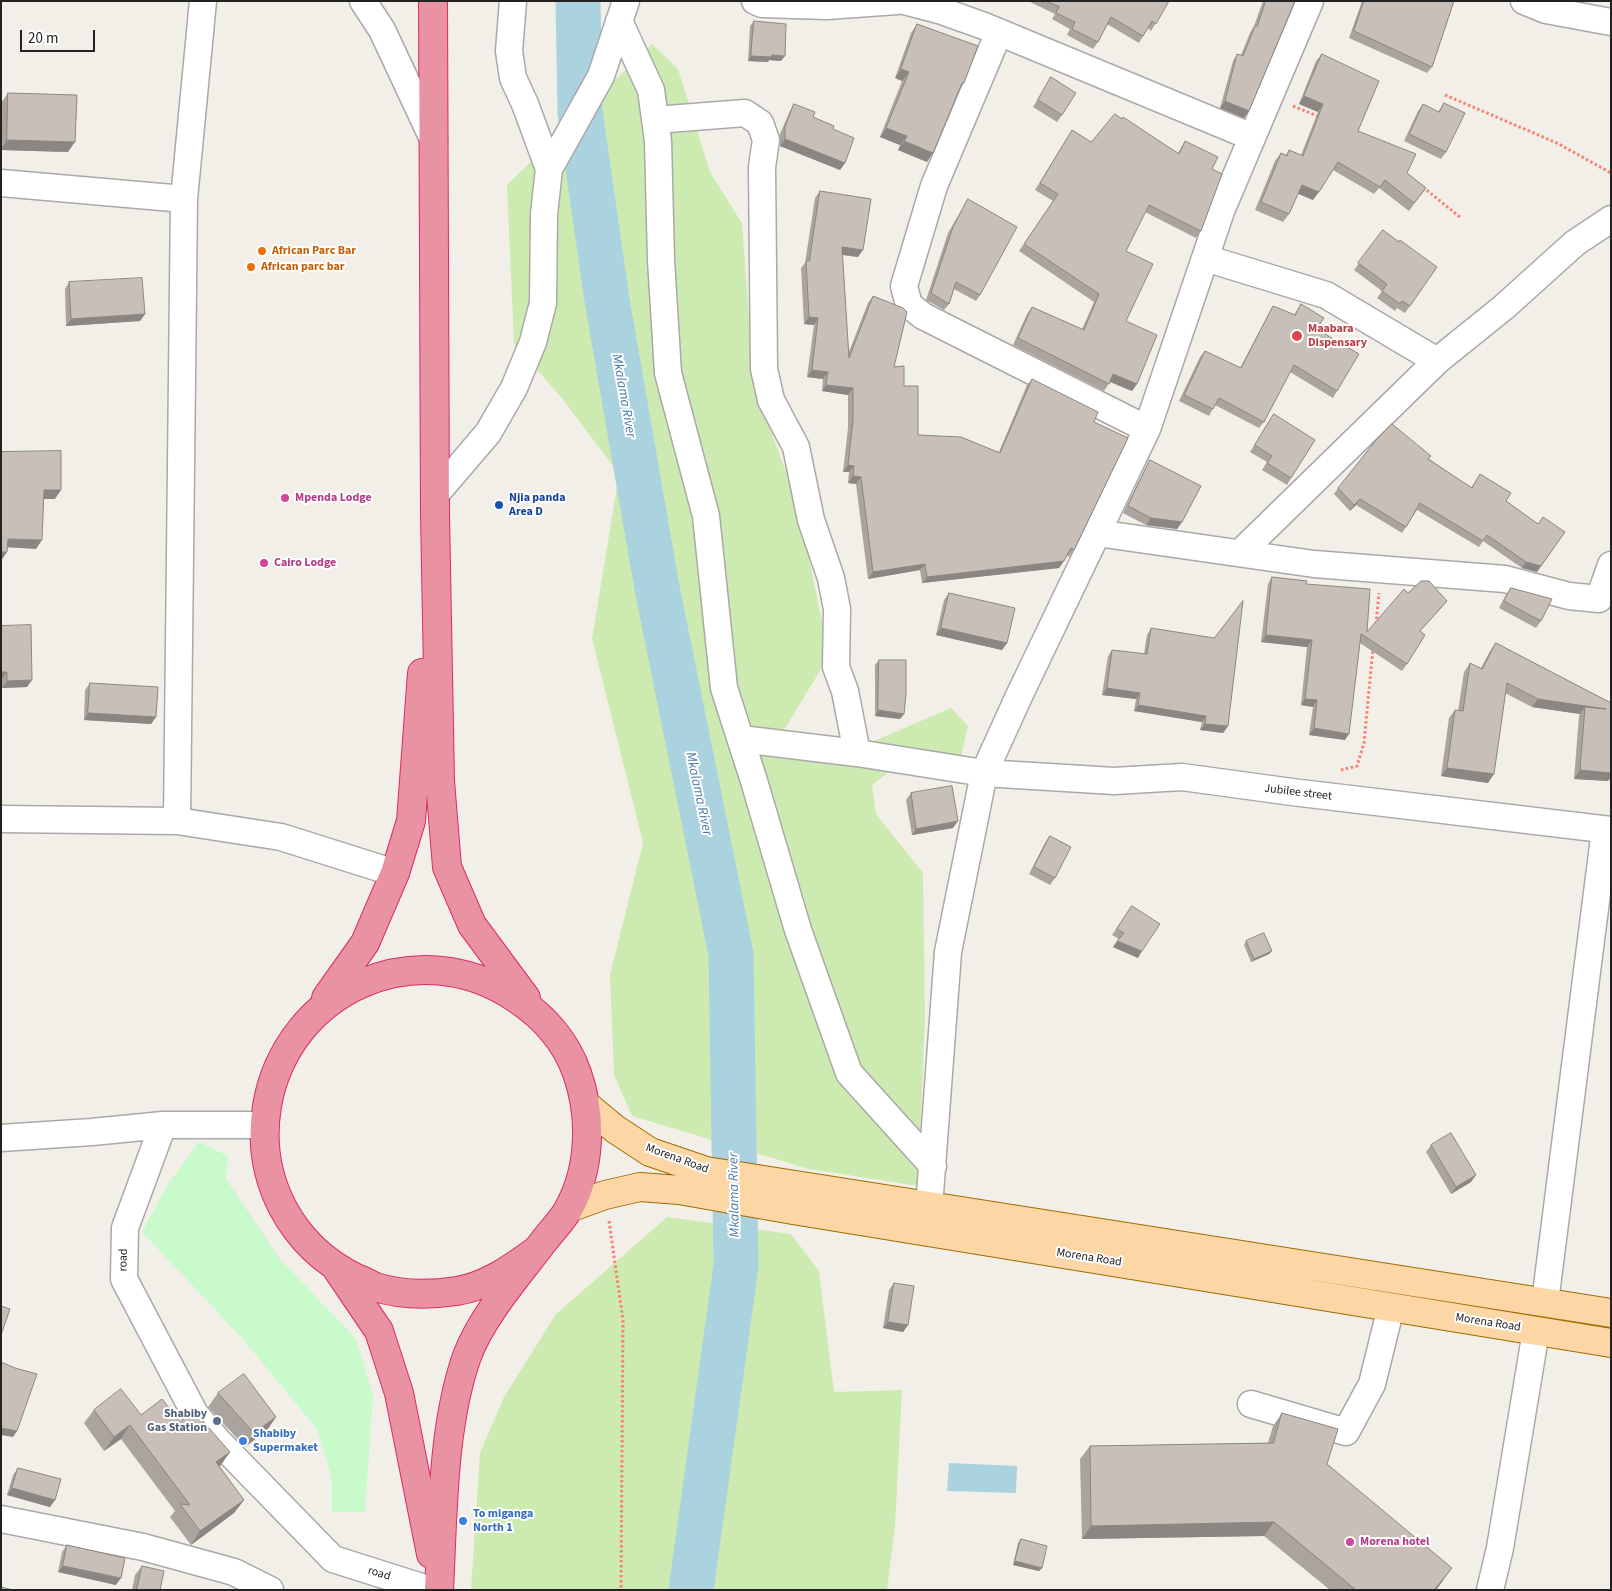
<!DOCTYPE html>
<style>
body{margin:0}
#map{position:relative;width:1612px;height:1591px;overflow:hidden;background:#f2efe9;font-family:"Source Sans 3",sans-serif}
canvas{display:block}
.frame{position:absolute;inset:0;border:2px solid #222;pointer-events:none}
.scale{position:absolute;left:20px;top:30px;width:75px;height:22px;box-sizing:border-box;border:2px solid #222;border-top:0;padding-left:6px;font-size:15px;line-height:18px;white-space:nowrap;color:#222;-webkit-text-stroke:4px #fff;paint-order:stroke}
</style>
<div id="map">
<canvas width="1612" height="1591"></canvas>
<div class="frame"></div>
<div class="scale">20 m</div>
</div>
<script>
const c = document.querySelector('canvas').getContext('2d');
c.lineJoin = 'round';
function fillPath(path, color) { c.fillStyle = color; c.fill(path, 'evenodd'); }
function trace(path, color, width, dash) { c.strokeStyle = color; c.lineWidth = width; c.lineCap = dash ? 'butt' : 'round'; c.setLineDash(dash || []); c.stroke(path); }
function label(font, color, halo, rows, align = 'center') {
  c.font = font + ' "Source Sans 3",sans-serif'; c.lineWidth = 4; c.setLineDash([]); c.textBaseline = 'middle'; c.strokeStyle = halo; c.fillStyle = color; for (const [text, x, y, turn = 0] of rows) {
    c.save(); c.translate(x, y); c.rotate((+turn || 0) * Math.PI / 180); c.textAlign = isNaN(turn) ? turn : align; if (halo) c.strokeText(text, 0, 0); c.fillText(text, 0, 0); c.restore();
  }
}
fillPath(new Path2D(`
 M652 44 678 69 710 172 742 223 754 386 798 504 829 656 784 730 874 741 951 708 968 726 958 770 905 760 872 785 876 814 923 873 925 1018 918 1186 809 1169 632 1116 614 1075 610 975 643 843 592 639 619 474 561 397 514 344 507 185Z
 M667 1217 791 1234 819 1271 834 1392 902 1390 895 1526 887 1590H471L480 1453 504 1397 556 1314Z`), '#cdebb0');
fillPath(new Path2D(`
 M199 1142 228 1156 226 1179 280 1259 356 1339 373 1395 365 1512H332V1479L317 1429 241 1337 142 1232 168 1184Z`), '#c8facc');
fillPath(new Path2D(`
 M949 1463 1017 1466 1016 1493 947 1491Z`), '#aad3df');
trace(new Path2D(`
 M578 1 580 112 607 300 657 588 731 954 736 1266 691 1590`), '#aad3df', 45);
const minor = new Path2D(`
 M363 1 382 30 434 141
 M513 1 509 51 513 78 525 104 549 169
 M755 1 762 4 827 6 897 1
 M904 1 942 11 984 26 1252 137
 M1524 1 1546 10 1611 22
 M619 21 651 90 658 141 661 260 668 373 706 516 724 688 754 781 798 930 849 1073 933 1166
 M999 32 934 186 904 286 909 305 923 316 1147 429
 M655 120 745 113 760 123 766 140 762 167 764 369 771 400 796 447 811 520 831 578 837 609 836 667 845 691 857 753
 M1 183 184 199
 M1205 258 1326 295 1437 361
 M435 495 488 433 514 388 533 342 543 303 544 214 549 169 601 76 626 1
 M1097 533 1314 564 1505 579 1569 596 1599 599 1611 565
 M1240 553 1437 361 1504 307 1575 243 1611 219
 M741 739 857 753 984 773 1114 781 1182 777 1292 792 1611 830
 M1 819 177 821 281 837 395 873
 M177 821 184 199 203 1
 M163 1125 125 1228 124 1279 195 1414 218 1441 333 1559 431 1590
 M1 1138 92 1132 163 1125H264
 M929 1207 948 952 984 773 1019 696 1147 429 1221 211 1310 1
 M1545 1302 1605 830
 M1251 1404 1346 1432 1372 1384 1391 1307
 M1 1519 143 1547 234 1572 270 1590
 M1490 1590 1500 1548 1536 1331`);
const major = new Path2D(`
 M586 1105 615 1129 650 1152 706 1171 1611 1313
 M569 1208 605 1195 640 1187 679 1190 793 1210 1611 1343`);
const highway = new Path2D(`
 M433 1 435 514 440 781 447 867 472 925 526 998
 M326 998 365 943 395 873 411 821 422 673
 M337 1269 379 1331 399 1393 431 1554
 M439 1590C443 1515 442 1427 467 1356 482 1316 518 1275 544 1241 552 1230 563 1220 569 1208 591 1167 592 1116 577 1073 566 1042 544 1017 517 999 418 931 287 989 267 1106 255 1179 291 1246 356 1278 362 1280 369 1284 375 1287 401 1295 430 1295 457 1291 488 1286 513 1267 537 1250`);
trace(minor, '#a9a9a9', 29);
trace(major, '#a06b00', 30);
trace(highway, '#dc2a67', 30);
trace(new Path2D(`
 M1445 95 1557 143 1611 173
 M1293 106 1320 117
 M1423 187 1461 218
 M1376 624 1379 593
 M1341 770 1357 766 1364 743 1373 648
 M609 1221 623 1320 621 1590`), '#fa8072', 3, [2.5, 2.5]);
trace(minor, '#fff', 26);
trace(major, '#fcd6a4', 28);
trace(highway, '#e892a2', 28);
fillPath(new Path2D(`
 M1028 1H1169L1151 31 1148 28 1139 43 1107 24 1098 42 1093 49 1067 35 1070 29 1052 19 1055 14Z
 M1263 1H1295L1244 118 1220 108 1233 61 1237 54 1241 55 1250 33 1254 26Z
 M1362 1H1454L1432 67 1427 73 1349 38Z
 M754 21 781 61 769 60 768 62 748 61 750 26Z
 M917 24 964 83 960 88 927 162 898 150 900 145 880 137 902 81 895 78 911 33Z
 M1322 54 1358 131 1407 173 1426 188 1409 211 1379 188 1374 194 1333 170 1313 200 1298 193 1289 214 1283 222 1255 210 1275 161 1281 153 1286 155 1289 150 1301 155 1318 112 1299 104 1316 61Z
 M1051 77 1062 115 1057 122 1033 107Z
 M8 93 68 152 1 150V103Z
 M1444 103 1446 152 1441 159 1404 141 1418 111 1423 104 1438 112Z
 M794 104 833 129 845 163 840 170 780 146V134L790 111Z
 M1072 130 1091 142 1178 153 1185 141 1212 169 1201 231 1196 238 1145 212 1126 251V321L1137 384 1132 391 1110 382 1104 391 1013 345 1027 314 1032 307 1082 329 1094 302 1019 251 1053 201 1035 190Z
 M820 191 858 257 842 255 848 354 868 303 873 296 894 367 904 386 918 435 999 452 1027 385 1032 379 1094 422 1074 550 1069 557 1067 555 1059 568 922 583 920 570 868 579 856 484 848 483 849 472H843L848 428V395L822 391 823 379 807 377 814 325 804 324 801 268 805 263 815 198Z
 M968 199 980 295 976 301 954 289 949 304 944 310 926 300 948 233Z
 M1383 230 1399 242 1437 267 1405 313 1397 308 1395 311 1377 298 1382 291 1354 270Z
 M69 282 145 314 140 321 66 326 65 289Z
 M1301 304 1320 324 1325 334 1337 391 1333 398 1290 372 1264 422 1259 428 1215 405 1209 416 1179 401 1200 357 1205 351 1240 368 1269 313 1273 306 1294 315Z
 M1274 414 1291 478 1287 485 1262 470 1267 462 1250 452Z
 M1429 459 1471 488 1480 474 1506 501 1538 524 1565 532 1537 572 1522 568 1483 541 1479 547 1417 510 1402 533 1356 505 1350 511 1334 494 1338 488Z
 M1150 460 1182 522 1177 529 1146 525 1123 513 1146 467Z
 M1272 577 1306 584 1367 632 1408 593 1447 601 1442 607 1420 631 1407 664 1402 671 1360 643 1345 740 1309 735 1313 707 1301 705 1307 647 1261 642 1268 584Z
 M1511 588 1541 621 1536 628 1499 608 1506 595Z
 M949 593 1007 643 1002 650 936 635 944 600Z
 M1 626 27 687 2 688 1 679Z
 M1151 628 1228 726 1223 733 1200 730 1202 722 1134 711 1136 699 1102 695 1108 656 1112 650 1144 654 1147 635Z
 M1496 643 1611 703 1608 781 1574 779 1579 716 1580 714 1532 707 1505 693 1488 783 1441 776 1449 718 1455 710 1458 711 1464 672 1470 663 1481 668 1490 651Z
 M879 660 904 714 900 719 875 716V665Z
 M90 683 156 717 151 724 84 720 85 690Z
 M911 793 953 828 912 835 906 800Z
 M1050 836 1055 878 1050 885 1029 874 1045 843Z
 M1132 906 1138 958 1113 947 1119 939 1112 935Z
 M1246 941 1269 954 1251 962 1244 945Z
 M1431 1145 1471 1182 1451 1194 1426 1152Z
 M894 1283 908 1325 903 1332 883 1328 889 1290Z
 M218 1393 276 1417 267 1430 245 1447 208 1407Z
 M94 1410 141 1415 180 1422 230 1452 219 1466 244 1500 234 1513 191 1545 170 1517 175 1511 121 1439 104 1451 84 1423Z
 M1282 1413 1327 1464 1443 1581 1436 1590H1330L1264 1536 1082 1539 1080 1459 1090 1446 1268 1443 1273 1426Z
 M18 1468 55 1500 50 1507 7 1495 13 1475Z
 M1021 1539 1042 1568 1039 1571 1013 1565 1018 1543Z
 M67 1545 116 1585 58 1572 62 1552Z
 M142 1566 160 1590H132L135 1575Z`), '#aba49e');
fillPath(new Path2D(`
 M772 55 785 56 781 61 769 60 768 62 748 61 751 56Z
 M901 69 909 72 902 81 895 78Z
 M1304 96 1323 104 1318 112 1299 104Z
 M1225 101 1249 111 1244 118 1220 108Z
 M886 128 907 136 900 145 880 137Z
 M785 139 845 163 840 170 780 146Z
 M7 140 75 142 68 152 1 150V149Z
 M904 141 933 153 927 162 898 150Z
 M1302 185 1319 192 1313 200 1296 193Z
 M842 247 863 250 858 257 837 254Z
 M145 314 140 321 66 326 71 319Z
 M809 317 818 318 814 325 804 324Z
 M812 370 828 372 823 379 807 377Z
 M1113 374 1137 384 1132 391 1108 381Z
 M826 385 853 388 848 395 822 391Z
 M848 465 854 466 849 472H843Z
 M853 476 861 477 856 484 848 483Z
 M44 490H61L55 499H38Z
 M1360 499 1356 505 1350 511 1354 505Z
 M1151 518 1182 522 1177 529 1146 525Z
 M8 539 42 540 36 549 2 547Z
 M1 552H7L1 561Z
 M1064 561 1059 568 922 583 927 577Z
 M1526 562 1541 566 1537 572 1522 568Z
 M925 564 920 570 868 579 873 572Z
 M941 628 1007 643 1002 650 936 635Z
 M1266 635 1312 640 1307 647 1261 642Z
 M1 672H7L2 679H1Z
 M32 680 27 687 2 688 7 681Z
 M1107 688 1140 693 1136 699 1102 695Z
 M1305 699 1317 700 1313 707 1301 705Z
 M1538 699 1606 709 1585 707 1580 714 1532 707Z
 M1138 705 1206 716 1202 722 1134 711Z
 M878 710 904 714 900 719 875 716Z
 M88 713 156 717 151 724 84 720Z
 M1205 724 1228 726 1223 733 1200 730Z
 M1314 728 1349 734 1345 740 1309 735Z
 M1447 768 1494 774 1488 783 1441 776Z
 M1580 770 1611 773V778L1608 781 1574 779Z
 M958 821 953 828 912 835 916 829Z
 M1117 941 1142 951 1138 958 1113 947Z
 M1272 951 1269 954 1251 962 1254 959Z
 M1476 1175 1471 1182 1451 1194 1456 1187Z
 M888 1322 908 1325 903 1332 883 1328Z
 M276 1417 267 1430 245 1447 254 1433Z
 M130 1425 121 1439 104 1451 114 1437Z
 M1 1428 17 1431 13 1437 1 1435Z
 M230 1452 221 1465 206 1476 216 1462Z
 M12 1488 55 1500 50 1507 7 1495Z
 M244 1500 234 1513 191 1545 200 1531Z
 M1274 1522 1264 1536 1082 1539 1091 1526Z
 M1015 1561 1042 1568 1039 1571 1013 1565Z
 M63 1566 121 1578 116 1585 58 1572Z
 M1452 1568 1436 1590H1434Z`), '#8b8681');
const building = new Path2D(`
 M1046 1H1169L1156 24 1152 21 1143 36 1111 17 1098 42 1072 29 1075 22 1056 13 1059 7Z
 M1266 1H1295L1249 111 1225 101 1237 54 1243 56 1255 26H1257Z
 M1364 1H1454L1432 67 1354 31Z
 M754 21 786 24 785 56 772 55 771 57 751 56Z
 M917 24 978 46 964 83H962L933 153 904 141 907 136 886 128 909 72 901 69Z
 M1322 54 1379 81 1358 131 1416 154 1407 173 1426 188 1414 203 1385 180 1380 187 1338 162 1319 192 1302 185 1289 214 1261 202 1281 153 1287 156 1289 150 1303 156 1323 104 1304 96Z
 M1051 77 1076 93 1062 115 1038 100Z
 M8 93 77 95 75 142 7 140Z
 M1444 103 1465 113 1446 152 1409 134 1423 104 1439 112Z
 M794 104 815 112 813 117 834 126 833 129 854 138 845 163 785 139V127Z
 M1115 114 1122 119 1123 117 1179 154 1185 141 1218 157 1212 169 1222 174 1201 231 1149 205 1126 251 1153 264 1126 321 1157 335 1137 384 1113 374 1109 384 1018 338 1032 307 1084 330 1099 294 1024 244 1058 194 1040 183 1072 130 1091 142Z
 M820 191 871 199 863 250 842 247 849 358 873 296 903 308 907 312 894 367 904 366V386H918V435L961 437 1000 453 1032 379 1098 412 1094 422 1128 438 1074 550 1071 548 1064 561 927 577 925 564 873 572 861 477 853 476 854 466 848 465 853 421V388L826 385 828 372 812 370 818 318 809 317 806 261H809Z
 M968 199 1017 227 980 295 956 282 949 304 931 293 953 227Z
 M1383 230 1399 242 1400 240 1437 267 1410 306 1402 301 1400 304 1382 291 1387 284 1358 263Z
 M142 278 145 314 71 319 69 282Z
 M1301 304 1324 318 1320 324 1328 329 1325 334 1359 354 1337 391 1294 365 1264 422 1219 398 1213 409 1184 395 1205 351 1241 368 1273 306 1295 315Z
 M1274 414 1315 440 1291 478 1267 463 1272 456 1255 445Z
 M1392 424 1431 456 1428 459 1472 488 1480 474 1511 493 1506 501 1538 524 1543 517 1565 532 1541 566 1526 562 1487 535 1483 541 1420 503 1406 527 1360 499 1354 505 1338 488 1377 439Z
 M61 451V490H44L42 540 8 539 7 552H1V452Z
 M1150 460 1201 486 1182 522 1151 518 1128 506Z
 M1272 577 1307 581 1306 584 1370 589 1367 632 1404 589 1408 593 1421 581H1429L1447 601 1420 631 1425 635 1407 664 1361 634 1349 734 1314 728 1317 700 1305 699 1312 640 1266 635Z
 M1511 588 1552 599 1541 621 1504 601Z
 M949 593 1015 608 1007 643 941 628Z
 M1243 601 1228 726 1205 724 1206 716 1138 705 1140 693 1107 688 1112 650 1147 654 1151 628 1214 638Z
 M31 625 32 680 7 681V672H1V626Z
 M1496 643 1611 703V773L1580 770 1585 707 1606 709 1538 699 1507 683 1494 774 1447 768 1455 710 1463 711 1470 663 1482 669Z
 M879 660H906V694L904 714 878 710Z
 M90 683 158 687 156 717 88 713Z
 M952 786 958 821 916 829 911 793Z
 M1050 836 1071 847 1055 878 1034 867Z
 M1132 906 1160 924 1142 951 1117 941 1124 933 1117 929Z
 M1264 933 1272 951 1254 959 1246 941Z
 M1451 1133 1476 1175 1456 1187 1431 1145Z
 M894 1283 914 1286 908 1325 888 1322Z
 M1 1306 10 1309 1 1335Z
 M1 1362 15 1368 37 1374 17 1431 1 1428Z
 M244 1374 276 1417 254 1433 218 1393Z
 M121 1389 141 1415 162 1399 180 1422 194 1411 230 1452 216 1462 244 1500 200 1531 180 1504 190 1505 130 1425 114 1437 94 1410Z
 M1282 1413 1338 1429 1327 1464 1452 1568 1434 1590H1356L1274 1522 1091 1526 1090 1446 1273 1443Z
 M18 1468 61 1479 55 1500 12 1488Z
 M1021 1539 1047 1546 1042 1568 1015 1561Z
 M67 1545 125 1558 121 1578 63 1566Z
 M142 1566 164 1571 160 1590H137Z
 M1 1587 13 1590H1Z`);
fillPath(building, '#c7bfb8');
trace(building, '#8b8681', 1);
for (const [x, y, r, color] of [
 [262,251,5,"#e8710a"],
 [251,267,5,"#e8710a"],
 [1297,336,6,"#e0444e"],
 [285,498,5,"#d1479c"],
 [499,505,5,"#1a4fb4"],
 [264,563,5,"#d1479c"],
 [217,1421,5,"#5c6f8a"],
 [243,1441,5,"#3f7fe0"],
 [463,1521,5,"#3f7fe0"],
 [1350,1542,5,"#d1479c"]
]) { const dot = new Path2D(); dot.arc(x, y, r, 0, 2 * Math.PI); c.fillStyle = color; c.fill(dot); trace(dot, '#fff', 2); }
label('bold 12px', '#c56008', '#fff', [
 ["African Parc Bar",272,251],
 ["African parc bar",261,267]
], 'left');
label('bold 12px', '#be3a42', '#fff', [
 ["Maabara",1308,329],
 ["Dispensary",1308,343]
], 'left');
label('bold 12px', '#b23c85', '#fff', [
 ["Mpenda Lodge",295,498],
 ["Cairo Lodge",274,563],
 ["Morena hotel",1360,1542]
], 'left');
label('bold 12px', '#164399', '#fff', [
 ["Njia panda",509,498],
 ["Area D",509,512]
], 'left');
label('12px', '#222', '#fff', [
 ["Jubilee street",1298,793,7],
 ["Morena Road",677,1159,20],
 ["Morena Road",1089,1258,9],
 ["road",124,1260,-89],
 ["Morena Road",1488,1323,9],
 ["road",379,1574,17]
]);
label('bold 12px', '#4e5e75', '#fff', [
 ["Shabiby",207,1414],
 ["Gas Station",207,1428]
], 'right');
label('bold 12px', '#366cbe', '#fff', [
 ["Shabiby",253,1434],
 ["Supermaket",253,1448],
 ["To miganga",473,1514],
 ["North 1",473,1528]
], 'left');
label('italic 14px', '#4a7aab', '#fff', [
 ["Mkalama River",623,396,80],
 ["Mkalama River",698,794,78],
 ["Mkalama River",735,1195,-91]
]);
</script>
